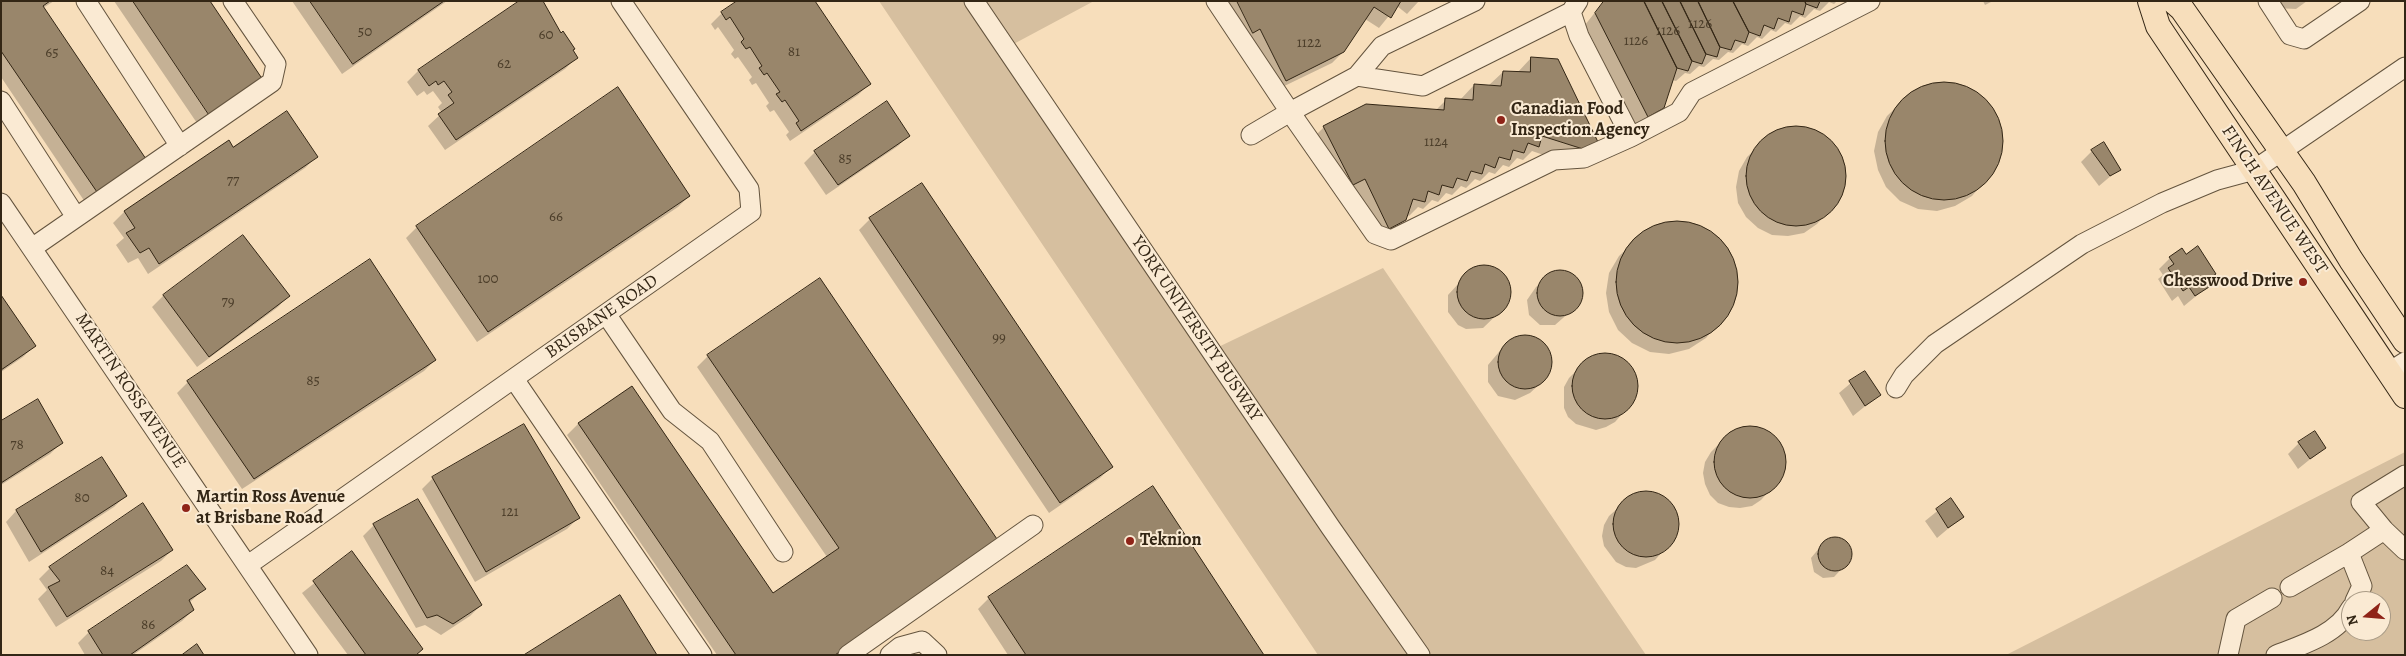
<!DOCTYPE html>
<style>
body{margin:0}
#map{position:relative;width:2406px;height:656px;overflow:hidden;background:#f7debb;font-family:Alegreya,serif}
canvas{display:block}
.frame{position:absolute;inset:0;border:2px solid #332615;pointer-events:none}
.north{position:absolute;left:2341px;top:591px;width:50px;height:50px;box-sizing:border-box;background:#faead3;border:1px solid #aa9c87;border-radius:50%;rotate:253deg;font-size:14px;font-weight:700;line-height:20px;text-align:center;color:#332615}
.north::after{content:'';display:block;margin:auto;width:18px;height:22px;background:#8f2418;clip-path:polygon(50% 0,100% 100%,50% 72%,0 100%)}
</style>
<div id="map">
<canvas width="2406" height="656"></canvas>
<div class="frame"></div>
<div class="north">N</div>
</div>
<script>
const c = document.querySelector('canvas').getContext('2d');
c.lineJoin = 'round';
function fillPath(path, color) { c.fillStyle = color; c.fill(path, 'evenodd'); }
function trace(path, color, width, dash) { c.strokeStyle = color; c.lineWidth = width; c.lineCap = dash ? 'butt' : 'round'; c.setLineDash(dash || []); c.stroke(path); }
function label(font, color, halo, rows, align = 'center') {
  c.font = font + ' Alegreya,serif'; c.lineWidth = 4; c.setLineDash([]); c.textBaseline = 'middle'; c.strokeStyle = halo; c.fillStyle = color; for (const [text, x, y, turn = 0] of rows) {
    c.save(); c.translate(x, y); c.rotate((+turn || 0) * Math.PI / 180); c.textAlign = isNaN(turn) ? turn : align; if (halo) c.strokeText(text, 0, 0); c.fillText(text, 0, 0); c.restore();
  }
}
fillPath(new Path2D(`
 M879 1H1094L1008 47 1210 351 1383 268 1646 655H1318Z
 M2405 452V655H2006ZM2351 601H2381V631H2351Z`), '#d6bf9f');
fillPath(new Path2D(`
 M1 1H54L43 8 145 159 85 202 1 77Z
 M114 1H208L250 91 199 126Z
 M292 1H447L342 74Z
 M521 1 576 58 565 69 445 150 428 126 442 113 438 107 442 103 433 91 427 95 424 91 417 96 407 82 418 71Z
 M1226 1H1419L1407 14 1397 6 1379 28 1365 19 1343 52 1332 63 1274 91Z
 M1604 1H1837L1834 4 1829 2 1820 11 1814 9 1805 18 1800 16 1791 25 1785 23 1776 32 1771 30 1762 39 1757 37 1748 46 1742 44 1733 53 1728 52 1719 60 1713 59 1704 67 1699 66 1690 74 1685 73 1676 81 1672 80 1663 108 1652 119 1637 127 1585 25Z
 M1983 1H1993L1985 5Z
 M2272 1H2307L2296 9 2276 8Z
 M722 13 869 84 858 95 790 141 786 135 789 132 774 110 770 112 766 106 769 103 756 83 752 85 749 80 752 77 738 57 735 59 731 54 734 50 718 27 715 30 711 24Z
 M1531 58 1597 142 1567 163 1532 151 1523 160 1517 158 1509 167 1503 165 1495 174 1489 172 1480 181 1475 179 1466 188 1461 186 1452 195 1446 193 1438 202 1432 200 1423 209 1418 207 1409 216 1407 215 1405 220 1390 234 1375 242 1350 193 1339 199 1310 141 1324 127 1435 111 1446 100H1460L1474 85 1488 86 1503 72 1517 73Z
 M1950 83 1969 88 1984 98 1996 114 2002 132V151L1995 169 1972 196 1955 206 1937 211 1918 209 1900 201 1886 187 1878 170 1874 151 1878 132 1887 116 1913 91 1931 84Z
 M1801 127 1817 131 1830 140 1840 153 1844 168V185L1839 200 1817 224 1804 233 1788 236 1772 235 1758 228 1746 217 1738 203 1736 187 1739 171 1747 157 1770 135 1785 128Z
 M909 135 898 146 826 195 804 163 815 152Z
 M229 142 233 149 316 157 305 168 148 274 138 258 128 263 116 245 124 238 113 223 124 212Z
 M2092 151 2119 169 2099 186 2081 162Z
 M689 196 678 207 477 342 406 238 417 227Z
 M870 219 1111 467 1100 478 1049 513 859 230Z
 M1683 222 1702 227 1718 238 1730 254 1736 273V293L1729 311 1706 338 1689 349 1669 354 1650 352 1632 343 1618 330 1609 312 1606 293 1609 273 1619 256 1645 231 1663 224Z
 M243 237 288 296 278 307 197 367 152 307 163 296Z
 M2185 256 2214 274 2205 283 2207 287 2184 306 2178 296 2172 301 2158 279 2163 275 2159 269 2170 258Z
 M1478 267 1495 268 1507 280 1510 288 1507 305 1483 328 1466 329 1458 325 1448 312V295L1471 270Z
 M1554 272H1569L1580 282 1582 290 1579 304 1555 325H1540L1529 315 1527 300 1536 287Z
 M1 297 34 346 23 357 1 372Z
 M1519 337H1527L1542 344 1550 359 1547 375 1542 382 1530 393 1515 400 1498 396 1488 382V365L1504 346Z
 M1598 355 1618 357 1627 363 1637 381 1636 392 1633 402 1615 422 1606 427 1596 430 1576 424 1568 417 1564 408V387L1569 378 1588 359Z
 M708 356 987 553 838 655H717L567 435 578 424 632 387 773 594 827 557 697 367Z
 M435 360 424 371 242 489 177 393 188 382Z
 M1864 372 1879 395 1853 416 1839 393Z
 M1 423 61 443 50 454 1 485Z
 M1753 427 1764 430 1774 436 1780 446 1784 457V468L1780 479 1761 500 1752 506 1740 508 1729 507 1718 503 1710 495 1705 484 1703 473 1705 462 1711 452 1731 432 1742 428Z
 M2299 443 2324 448 2298 469 2288 454Z
 M433 478 578 518 567 529 475 582 422 489Z
 M1649 493 1667 502 1674 510 1677 530 1673 540 1655 560 1636 568 1626 567 1616 562 1604 546 1602 536 1604 525 1609 516 1629 498Z
 M125 496 114 507 29 562 6 522 16 511Z
 M1951 500 1962 517 1937 538 1925 521Z
 M374 525 481 605 470 616 441 635 425 625 416 628 363 536Z
 M1836 538 1845 542 1851 551 1849 561 1834 577 1823 578 1814 572 1811 558 1825 541Z
 M172 550 161 561 56 627 38 599 47 590 39 579 50 568Z
 M352 553 416 655H348L302 593Z
 M204 589 189 603 193 610 182 621 133 655H85L78 643 89 632Z
 M989 598 1263 655H1008L978 609Z`), '#0003');
const building = new Path2D(`
 M1 1H50L43 6 146 159 97 192 1 51Z
 M133 1H210L263 80 210 116Z
 M310 1H444L353 64Z
 M519 1H543L561 33 563 31 575 49 573 50 578 58 456 140 438 114 454 103 448 95 452 92 444 81 438 85 436 81 429 86 418 70Z
 M737 1H815L871 84 801 131 796 123 799 121 785 100 782 102 776 94 780 92 767 73 764 75 759 68 762 66 750 47 746 49 741 42 744 39 730 17 726 20 721 12Z
 M1237 1H1401L1391 18 1374 7 1344 52 1286 81 1260 29 1253 33Z
 M1604 1H1644L1677 68 1664 108 1648 117 1595 13Z
 M1644 1H1662L1692 61 1688 71 1677 68Z
 M1662 1H1680L1706 54 1702 64 1692 61Z
 M1680 1H1698L1720 47 1717 57 1706 54Z
 M1698 1H1733L1749 32 1745 43 1735 40 1731 50 1720 47Z
 M1733 1H1805L1806 4 1803 15 1792 11 1789 22 1778 18 1774 29 1764 25 1760 36 1749 32Z
 M1805 1H1820L1817 8 1806 4Z
 M1531 57 1558 59 1598 142 1583 149 1542 136 1539 147 1528 143 1524 153 1513 150 1510 160 1499 157 1495 168 1485 164 1482 174 1471 171 1467 181 1457 178 1453 188 1442 185 1439 195 1428 191 1425 202 1413 199 1406 220 1389 229 1365 179 1353 185 1323 126 1366 104 1444 110 1445 98 1473 100 1474 84 1501 86 1503 71 1530 72Z
 M1885 141a59 59 0 1 1 118 0a59 59 0 1 1-118 0Z
 M618 87 690 196 488 332 416 226Z
 M887 101 910 136 838 185 814 151Z
 M287 111 318 157 159 264 149 248 140 253 126 233 135 228 124 211 229 140 233 147Z
 M1746 176a50 50 0 1 1 100 0a50 50 0 1 1-100 0Z
 M2104 142 2121 170 2110 176 2091 150Z
 M922 183 1113 467 1060 503 869 218Z
 M1616 282a61 61 0 1 1 122 0a61 61 0 1 1-122 0Z
 M243 235 290 296 209 357 163 295Z
 M2198 246 2216 274 2205 281 2209 287 2195 296 2189 287 2183 291 2168 268 2174 264 2169 257 2182 248 2186 254Z
 M370 259 436 360 254 479 187 381Z
 M1457 292a27 27 0 1 1 54 0a27 27 0 1 1-54 0Z
 M1537 293a23 23 0 1 1 46 0a23 23 0 1 1-46 0Z
 M820 278 999 542 835 655H736L578 423 632 386 773 593 839 548 707 355Z
 M1 295 36 346 1 370Z
 M1498 362a27 27 0 1 1 54 0a27 27 0 1 1-54 0Z
 M1572 386a33 33 0 1 1 66 0a33 33 0 1 1-66 0Z
 M1865 371 1881 395 1865 406 1849 381Z
 M38 399 63 443 1 483V421Z
 M524 424 580 518 486 572 432 477Z
 M1714 462a36 36 0 1 1 72 0a36 36 0 1 1-72 0Z
 M2315 431 2326 448 2310 459 2298 442Z
 M102 457 127 496 41 552 16 510Z
 M1153 486 1264 655H1026L988 597Z
 M1613 524a33 33 0 1 1 66 0a33 33 0 1 1-66 0Z
 M1951 498 1964 517 1948 528 1936 509Z
 M418 499 482 605 453 624 437 615 427 618 373 524Z
 M143 503 173 550 67 617 48 587 60 581 49 567Z
 M1818 554a17 17 0 1 1 34 0a17 17 0 1 1-34 0Z
 M352 551 423 649 416 655H366L313 581Z
 M187 565 206 589 189 600 194 610 130 655H103L88 631Z
 M620 595 657 655H524Z
 M197 644 204 655H182Z`);
fillPath(building, '#99866b');
trace(building, '#332615', 1);
const minor = new Path2D(`
 M86 1 180 146
 M974 1 1331 528 1420 655
 M1216 1 1290 112 1357 76 1382 46 1475 1
 M1578 1 1571 12 1579 36 1631 137 1679 112 1692 92 1870 1
 M2268 1 2290 35 2304 39 2360 1
 M1357 76 1423 86 1571 12
 M1 101 76 217
 M1251 135 1290 112 1375 234 1391 240 1554 160 1584 158 1631 137
 M1 203 308 655
 M32 248 272 82 276 64 233 1
 M606 314 672 411 710 441 783 552
 M2389 372 2405 362
 M514 379 702 655
 M1896 388 1904 375 1935 344 2082 244 2162 203 2217 180 2254 170 2405 67
 M2405 475 2361 502 2384 530 2405 550
 M248 565 751 212 749 189 621 1
 M2290 587 2349 553
 M2355 601 2362 586 2349 553 2384 530
 M848 655 1033 525
 M890 655 900 647 922 641 937 655
 M2228 655 2236 619 2272 598
 M2276 655C2302 645 2338 634 2351 608`);
const major = new Path2D(`
 M2150 1 2158 26 2405 396
 M2173 1 2182 9 2304 183 2351 260 2405 341`);
trace(minor, '#64543e', 21);
trace(major, '#332615', 26);
trace(minor, '#faead3', 19);
trace(major, '#f7debb', 24);
for (const [x, y, r, color] of [
 [1501,120,5,"#8f2418"],
 [2303,282,5,"#8f2418"],
 [186,508,5,"#8f2418"],
 [1130,541,5,"#8f2418"]
]) { const dot = new Path2D(); dot.arc(x, y, r, 0, 2 * Math.PI); c.fillStyle = color; c.fill(dot); trace(dot, '#faead3', 2); }
label('15px', '#4c3e2a', null, [
 ["1126",1700,24],
 ["1126",1668,31],
 ["50",365,32],
 ["60",546,35],
 ["1126",1636,41],
 ["1122",1309,43],
 ["81",794,52],
 ["65",52,53],
 ["62",504,64],
 ["1124",1436,142],
 ["85",845,159],
 ["77",233,181],
 ["66",556,217],
 ["100",488,279],
 ["79",228,302],
 ["99",999,338],
 ["85",313,381],
 ["78",17,445],
 ["80",82,498],
 ["121",510,512],
 ["84",107,571],
 ["86",148,625]
]);
label('bold 18px', '#332615', '#faead3', [
 ["Canadian Food",1511,110],
 ["Inspection Agency",1511,131],
 ["Chesswood Drive",2293,282,"right"],
 ["Martin Ross Avenue",196,498],
 ["at Brisbane Road",196,519],
 ["Teknion",1140,541]
], 'left');
label('18px', '#332615', '#faead3', [
 ["FINCH AVENUE WEST",2274,200,56],
 ["BRISBANE ROAD",602,317,-35],
 ["YORK UNIVERSITY BUSWAY",1196,329,56],
 ["MARTIN ROSS AVENUE",130,391,56]
]);
</script>
